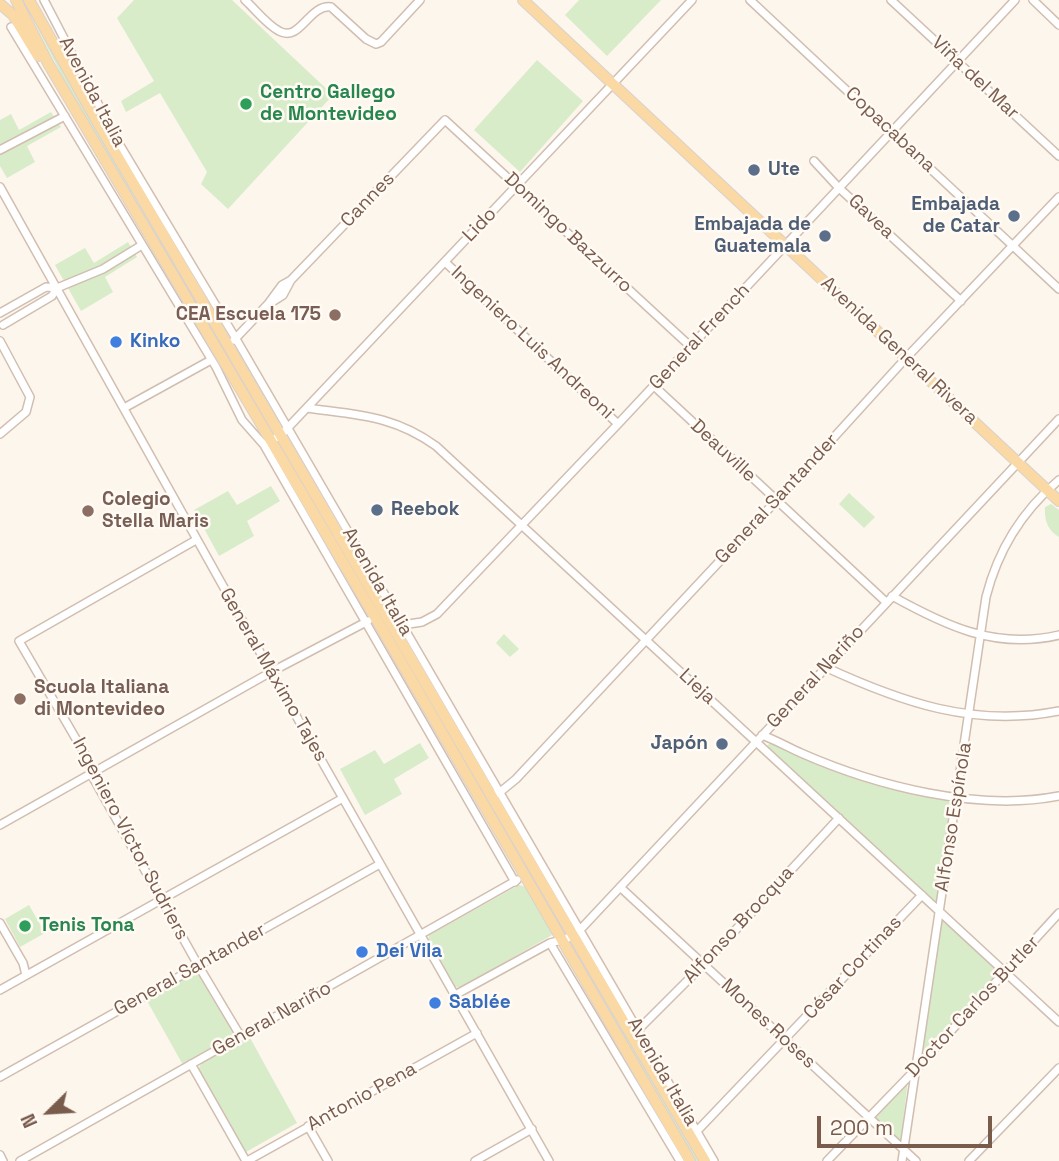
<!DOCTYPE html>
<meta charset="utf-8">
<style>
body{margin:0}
#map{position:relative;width:1059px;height:1161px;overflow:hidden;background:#fdf6ec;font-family:"Space Grotesk",sans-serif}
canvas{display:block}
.north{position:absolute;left:14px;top:1077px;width:70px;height:70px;-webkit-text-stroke:5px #fffaf3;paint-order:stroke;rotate:246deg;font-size:19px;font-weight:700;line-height:28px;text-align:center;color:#7a5c4d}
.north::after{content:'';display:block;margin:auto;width:24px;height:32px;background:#7a5c4d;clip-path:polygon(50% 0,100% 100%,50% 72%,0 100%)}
.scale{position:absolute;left:817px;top:1116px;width:175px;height:32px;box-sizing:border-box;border:4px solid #7a5c4d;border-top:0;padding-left:9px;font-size:21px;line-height:24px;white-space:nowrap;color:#7a5c4d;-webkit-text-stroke:5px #fffaf3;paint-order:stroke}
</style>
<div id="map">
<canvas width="1059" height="1161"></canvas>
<div class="north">N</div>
<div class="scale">200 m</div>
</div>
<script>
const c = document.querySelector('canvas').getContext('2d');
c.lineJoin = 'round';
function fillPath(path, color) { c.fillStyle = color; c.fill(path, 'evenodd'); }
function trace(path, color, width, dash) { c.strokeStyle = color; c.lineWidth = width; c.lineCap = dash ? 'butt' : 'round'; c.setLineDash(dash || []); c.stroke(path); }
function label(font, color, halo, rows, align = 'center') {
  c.font = font + ' "Space Grotesk",sans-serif'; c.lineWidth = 5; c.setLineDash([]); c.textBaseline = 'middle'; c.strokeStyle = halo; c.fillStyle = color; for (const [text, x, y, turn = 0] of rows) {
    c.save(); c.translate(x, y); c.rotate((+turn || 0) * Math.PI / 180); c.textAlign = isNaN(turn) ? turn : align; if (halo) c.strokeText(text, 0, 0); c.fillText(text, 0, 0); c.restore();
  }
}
fillPath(new Path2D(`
 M23 0H26L272 427 270 429 64 80Z
 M134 0H232L333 95 228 209 201 184 207 172 160 93 126 112 121 101 154 81 117 18Z
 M579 0H661L607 56 565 15Z
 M537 60 583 101 520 172 474 130Z
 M51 112 61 127 27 146 35 162 7 178 0 166V120L11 114 19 130Z
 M128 242 137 257 105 277 113 292 81 311 55 265 85 248 94 263Z
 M283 448 552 909 553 913H551L280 449Z
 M271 486 280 501 247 521 254 536 219 556 194 510 228 491 237 505Z
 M849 493 875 517 864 528 839 504Z
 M1051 504 1059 510V537C1048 531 1044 520 1045 507Z
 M504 634 519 649 510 657 496 643Z
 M420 743 429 758 394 779 402 794 365 815 340 769 375 750 384 764Z
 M770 743 815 764 857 779 952 802 939 900 935 903 766 747Z
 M519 885 526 887 551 930 552 935 460 988 453 986 428 942 429 935Z
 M29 905 45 933 20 947 5 919Z
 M942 919 999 973 921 1056 919 1053 939 920Z
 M572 944 574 945 700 1161H694L570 945Z
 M196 971 234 1034 229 1040 183 1065 146 999Z
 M249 1036 297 1123 246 1152 198 1069 202 1063Z
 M908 1080 901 1139 898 1141 875 1120V1116Z`), '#d8ecc9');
const minor = new Path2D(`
 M44 0 118 142 236 339 714 1161
 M245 0C256 10 266 24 279 31 300 43 309 4 331 7L366 39 376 44 381 42 420 0
 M750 0 1059 289
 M891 0 1059 156
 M1033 0 1059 25
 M11 27 216 367 242 420 264 445 288 487 515 882
 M0 150 65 116
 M814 161 838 187 961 301
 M0 187 261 654 549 1161
 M445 262 618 424
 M269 304 283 295 291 280
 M0 313 46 287 57 288 103 269 142 245
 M3 325 52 296 57 288
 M234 340 268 304 282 285 291 280 445 120 690 346
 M0 341 30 397 26 412 0 434
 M654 386 886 602
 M124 408 211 360
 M307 408C357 415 393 415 436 446L1059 1022
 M267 443 281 435 692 0
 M196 540 19 641 90 763 91 774 198 965 241 1037
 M892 596C946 626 996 650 1059 635
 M402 625 422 622 437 614 618 424 1015 0
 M825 667C901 702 974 728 1059 711
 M762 735C775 740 788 747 801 753 876 786 978 812 1059 796
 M495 794 499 793 516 779 776 501 906 358 1059 197
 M0 825 271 672 368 621
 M620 887 916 1161
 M0 923 23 963 26 975
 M550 943 680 1161
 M0 990 343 798
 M455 995 550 943 566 939 579 931 1059 419
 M638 1030 704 964 839 818
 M191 1064 246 1161
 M0 1077 380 864
 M308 1126 328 1161
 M697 1131 922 895
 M0 1155 3 1161
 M20 1161 517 880
 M247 1161 477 1033
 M475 1161 532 1129
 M827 1161 915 1070 1059 913
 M902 1161 986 597C998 550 1022 511 1059 480
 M969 1161 1059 1068`);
const major = new Path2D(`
 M16 0 49 65 375 617 690 1161
 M29 0 98 123 705 1161
 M523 0 1059 501
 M0 4 13 15 38 56`);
trace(minor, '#d1beb0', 10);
trace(major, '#dad1cd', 12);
trace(minor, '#fff', 7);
trace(major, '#fbd9a5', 10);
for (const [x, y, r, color] of [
 [246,104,7,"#2e9e5b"],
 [754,170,7,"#5c6f8a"],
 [1014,216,7,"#5c6f8a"],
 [825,236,7,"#5c6f8a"],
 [335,315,7,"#8d6e63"],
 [116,342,7,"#3f7fe0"],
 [377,510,7,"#5c6f8a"],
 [88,511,7,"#8d6e63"],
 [20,699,7,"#8d6e63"],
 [722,744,7,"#5c6f8a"],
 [25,926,7,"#2e9e5b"],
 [362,952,7,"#3f7fe0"],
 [435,1003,7,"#3f7fe0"]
]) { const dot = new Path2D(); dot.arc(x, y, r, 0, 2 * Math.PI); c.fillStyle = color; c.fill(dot); trace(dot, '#fffaf3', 2.5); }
label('19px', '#7a5c4d', '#fffaf3', [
 ["Viña del Mar",975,78,43],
 ["Avenida Italia",92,92,62],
 ["Copacabana",890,130,43],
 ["Cannes",368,200,-46],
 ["Gavea",871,217,43],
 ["Lido",480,225,-46],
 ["Domingo Bazzurro",568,233,43],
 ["General French",700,337,-47],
 ["Ingeniero Luis Andreoni",532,343,43],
 ["Avenida General Rivera",899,351,43],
 ["Deauville",723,451,43],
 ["General Santander",777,499,-47],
 ["Avenida Italia",377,582,60],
 ["General Máximo Tajes",273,675,60],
 ["General Nariño",816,677,-47],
 ["Lieja",697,687,43],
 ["Alfonso Espínola",954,817,-81],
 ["Ingeniero Víctor Sudriers",130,839,62],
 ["Alfonso Brocqua",739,925,-47],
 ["César Cortinas",853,968,-47],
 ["General Santander",190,970,-29],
 ["Doctor Carlos Butler",973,1007,-47],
 ["General Nariño",272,1019,-29],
 ["Mones Roses",768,1024,43],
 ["Avenida Italia",662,1072,60],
 ["Antonio Pena",362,1097,-29]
]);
label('bold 19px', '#27864d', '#fffaf3', [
 ["Centro Gallego",260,93],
 ["de Montevideo",260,115],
 ["Tenis Tona",39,926]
], 'left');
label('bold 19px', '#4e5e75', '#fffaf3', [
 ["Ute",768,170,"left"],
 ["Embajada",1000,205],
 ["de Catar",1000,227],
 ["Embajada de",811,225],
 ["Guatemala",811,247],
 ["Reebok",391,510,"left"],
 ["Japón",708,744]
], 'right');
label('bold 19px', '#785e54', '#fffaf3', [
 ["CEA Escuela 175",321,315,"right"],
 ["Colegio",102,500],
 ["Stella Maris",102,522],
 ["Scuola Italiana",34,688],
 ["di Montevideo",34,710]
], 'left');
label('bold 19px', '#366cbe', '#fffaf3', [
 ["Kinko",130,342],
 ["Dei Vila",376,952],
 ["Sablée",449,1003]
], 'left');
</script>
